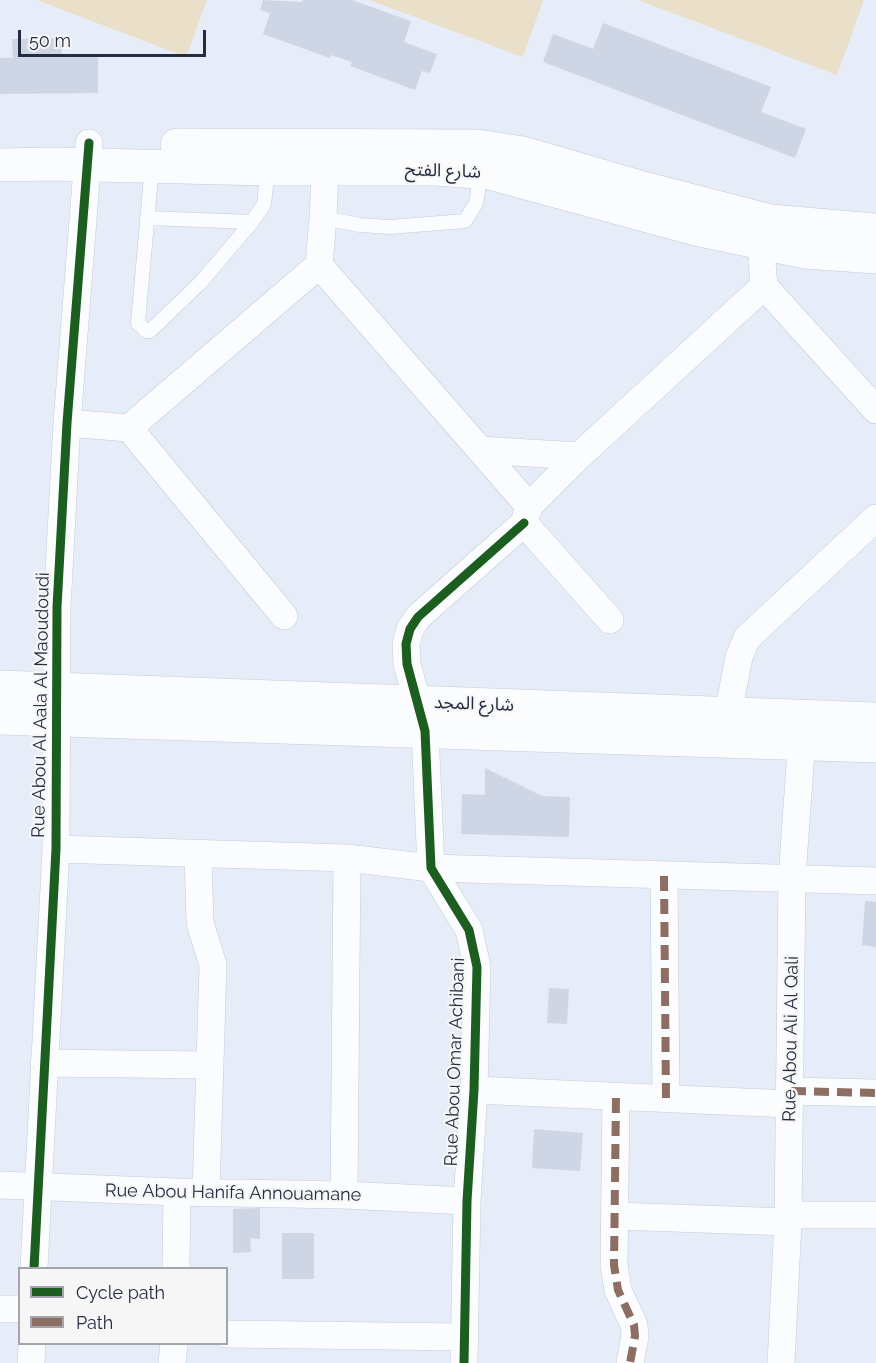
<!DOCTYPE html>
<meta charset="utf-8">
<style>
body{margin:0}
#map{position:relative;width:876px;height:1363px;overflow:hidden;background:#e6ecf8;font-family:Raleway,sans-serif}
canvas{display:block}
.legend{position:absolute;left:18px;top:1267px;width:210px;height:78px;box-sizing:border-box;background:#f6f6f6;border:2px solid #a2a5ad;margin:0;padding:8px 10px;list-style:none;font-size:18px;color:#232c40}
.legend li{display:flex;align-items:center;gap:12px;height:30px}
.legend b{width:30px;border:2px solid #a2a5ad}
.scale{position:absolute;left:18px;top:30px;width:188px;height:27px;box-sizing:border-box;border:3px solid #232c40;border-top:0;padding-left:8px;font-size:18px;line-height:21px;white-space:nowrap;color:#232c40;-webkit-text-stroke:4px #f6f6f6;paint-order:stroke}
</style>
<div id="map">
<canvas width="876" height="1363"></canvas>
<ul class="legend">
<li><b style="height:8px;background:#1b5e20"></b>Cycle path</li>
<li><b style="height:8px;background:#8d6e63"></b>Path</li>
</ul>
<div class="scale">50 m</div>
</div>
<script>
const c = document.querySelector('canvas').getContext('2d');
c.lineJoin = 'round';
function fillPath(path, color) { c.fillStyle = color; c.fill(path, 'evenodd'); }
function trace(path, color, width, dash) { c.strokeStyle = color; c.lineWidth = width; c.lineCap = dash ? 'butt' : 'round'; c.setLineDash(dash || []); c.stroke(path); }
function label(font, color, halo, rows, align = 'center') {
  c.font = font + ' Raleway,"Noto Sans Arabic",sans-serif'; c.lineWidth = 4.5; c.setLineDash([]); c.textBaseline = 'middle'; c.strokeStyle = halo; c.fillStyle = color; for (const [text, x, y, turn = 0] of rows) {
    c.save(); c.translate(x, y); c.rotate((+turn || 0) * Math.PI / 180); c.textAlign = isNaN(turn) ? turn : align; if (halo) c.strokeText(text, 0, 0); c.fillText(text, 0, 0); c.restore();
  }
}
fillPath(new Path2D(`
 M37 0H207L186 57Z
 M369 0H543L523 57Z
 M638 0H864L837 75Z`), '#eadfc8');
fillPath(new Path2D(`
 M263 0 302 2 303 0H352L411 21 404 42 437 54 430 73 422 71 415 90 350 66 352 62 331 55 330 58 263 34 270 13 260 10Z
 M603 23 771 87 761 112 806 129 795 158 543 62 553 34 593 49Z
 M61 38 62 55H98V93L0 94V58H13L12 39Z
 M485 768 542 796 570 797 569 837 461 834 462 794 485 795Z
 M865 901 876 902V947L862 945Z
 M549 988 569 989 567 1024 547 1023Z
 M534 1129 583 1133 580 1171 532 1168Z
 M260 1208V1239L250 1238 251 1252 233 1253V1209Z
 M282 1233H314V1279H282Z`), '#ced6e5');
const lane = new Path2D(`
 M152 166 138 323 146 331H150L201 282 252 222 264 204 268 169
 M147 218 252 222
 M323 218 360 225 390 227 465 221 476 203 481 173`);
const street = new Path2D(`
 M770 224 762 262 764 286 876 410
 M319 265 529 506 524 523 610 620
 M67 423 129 428 284 616
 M129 428 319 265 323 218 326 151
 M480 450 579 456
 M529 506 579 456 764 286
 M728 714 739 657 747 638 876 518
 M56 849 347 858 431 868 876 881
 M198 854 200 923 213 965 206 1192
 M664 876 666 1098
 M44 1063 209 1065
 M474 1090 789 1104
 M791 1091 876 1093
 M616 1098 614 1265 618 1290 634 1325 635 1336 630 1363
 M0 1185 177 1192 344 1195 467 1201
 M344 1195 347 858
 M788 1215H876
 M615 1216 788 1222
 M34 1268 56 849 57 607 67 423 89 143
 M176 1268 177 1192
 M0 1309H20
 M226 1334 465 1337
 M31 1363 32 1344
 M172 1363 174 1344
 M464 1363 467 1201 474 1090 477 967 469 930 431 868 425 731 407 664 406 644 410 629 418 617 524 523
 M781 1363 788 1222 792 877 803 723`);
const secondary = new Path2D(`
 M177 145 477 146 523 153 643 188 770 221 876 230
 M0 165 52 164 268 169H435L490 173 696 229 805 252 876 257
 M0 687 876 719
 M0 718 876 746`);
trace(lane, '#c3cada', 15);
trace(street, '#c3cada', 28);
trace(secondary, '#c3cada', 34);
trace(lane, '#fbfcfe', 14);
trace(street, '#fbfcfe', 27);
trace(secondary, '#fbfcfe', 33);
trace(new Path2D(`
 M664 876 666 1098
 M791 1091 876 1093
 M616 1098 614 1265 618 1290 634 1325 635 1336 630 1363`), '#8d6e63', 8, [15, 8]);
trace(new Path2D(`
 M34 1268 56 849 57 607 67 423 89 143
 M464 1363 467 1201 474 1090 477 967 469 930 431 868 425 731 407 664 406 644 410 629 418 617 524 523`), '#1b5e20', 9);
label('18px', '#232c40', '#f6f6f6', [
 ["شارع الفتح",443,171,2],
 ["شارع المجد",474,704,2],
 ["Rue Abou Al Aala Al Maoudoudi",41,705,-89],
 ["Rue Abou Ali Al Qali",791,1039,-89],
 ["Rue Abou Omar Achibani",455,1062,-88],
 ["Rue Abou Hanifa Annouamane",233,1193,1]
]);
</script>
